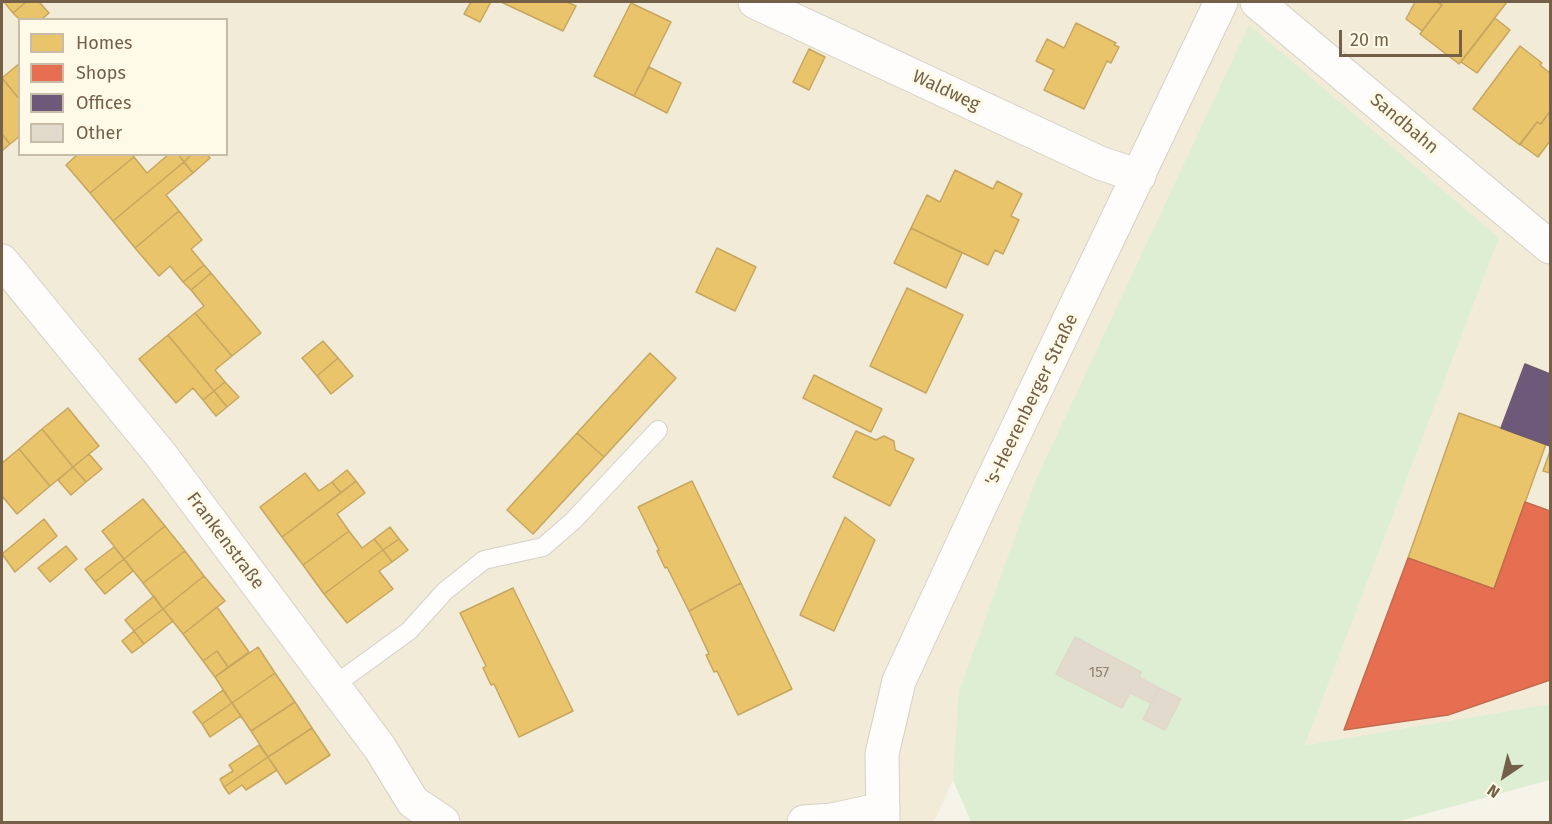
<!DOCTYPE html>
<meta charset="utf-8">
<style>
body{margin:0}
#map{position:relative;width:1552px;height:824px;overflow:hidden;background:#f6f4e8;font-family:"Fira Sans",sans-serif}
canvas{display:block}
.frame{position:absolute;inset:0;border:3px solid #746048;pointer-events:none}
.legend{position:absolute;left:18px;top:18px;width:210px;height:138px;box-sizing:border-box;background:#fffae8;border:2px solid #c7bca8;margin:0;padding:8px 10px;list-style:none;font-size:18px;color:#746048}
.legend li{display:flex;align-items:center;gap:12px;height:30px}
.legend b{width:30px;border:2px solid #c7bca8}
.north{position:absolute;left:1474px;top:746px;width:60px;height:60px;-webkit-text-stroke:4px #fffae8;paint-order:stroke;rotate:215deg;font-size:16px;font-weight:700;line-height:24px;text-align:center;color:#746048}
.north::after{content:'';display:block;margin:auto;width:21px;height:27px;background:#746048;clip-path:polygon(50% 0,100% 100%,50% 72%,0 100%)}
.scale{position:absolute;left:1339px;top:30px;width:123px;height:27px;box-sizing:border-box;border:3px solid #746048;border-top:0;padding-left:8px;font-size:18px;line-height:21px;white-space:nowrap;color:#746048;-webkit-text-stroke:4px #fffae8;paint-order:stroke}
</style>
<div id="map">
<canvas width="1552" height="824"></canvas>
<div class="frame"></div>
<ul class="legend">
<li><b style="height:16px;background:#e9c46a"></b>Homes</li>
<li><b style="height:16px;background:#e76f51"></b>Shops</li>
<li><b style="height:16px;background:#6d597a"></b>Offices</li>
<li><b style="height:16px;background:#e1dacd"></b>Other</li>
</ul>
<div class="north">N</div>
<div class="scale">20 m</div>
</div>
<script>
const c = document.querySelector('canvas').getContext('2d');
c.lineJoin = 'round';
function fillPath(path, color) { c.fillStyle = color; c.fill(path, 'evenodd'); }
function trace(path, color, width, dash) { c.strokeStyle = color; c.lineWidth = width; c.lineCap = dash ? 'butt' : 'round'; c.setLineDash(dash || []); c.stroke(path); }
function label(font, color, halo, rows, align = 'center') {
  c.font = font + ' "Fira Sans",sans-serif'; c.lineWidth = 6; c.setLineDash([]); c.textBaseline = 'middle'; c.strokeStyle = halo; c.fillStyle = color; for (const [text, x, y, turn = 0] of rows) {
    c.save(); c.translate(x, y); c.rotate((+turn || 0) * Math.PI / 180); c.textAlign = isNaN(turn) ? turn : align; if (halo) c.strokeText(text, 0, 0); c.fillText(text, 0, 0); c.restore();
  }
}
fillPath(new Path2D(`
 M2 2H1550V704L1305 745 1499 238 953 780 934 822H2ZM20 20H226V154H20Z`), '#f2ebd8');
fillPath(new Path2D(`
 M1249 25 1499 238 1305 745 1550 704V780L1396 822H971L953 780 959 691 1035 482Z`), '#deeed3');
const homes = new Path2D(`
 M4 2H26L13 13Z
 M26 2H39L49 13 41 20H20L13 13Z
 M471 2H491L480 22 464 14Z
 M501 2H567L576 6 563 31Z
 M1415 2H1437L1442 5 1422 31 1406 19Z
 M1437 2H1507L1459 64 1420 34 1442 5Z
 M631 3 671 22 634 96 594 76Z
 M1495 18 1510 30 1477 73 1461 62Z
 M1076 23 1116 43 1114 45 1119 47 1111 63 1107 61 1084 109 1044 90 1054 70 1036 61 1047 39 1064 48Z
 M1520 46 1542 63 1540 65 1550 73V111L1541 124 1537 122 1520 145 1473 109Z
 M809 49 825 57 809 90 793 82Z
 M20 63V100L2 78Z
 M649 67 681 83 667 113 634 96Z
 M2 78 20 100V136L10 144 2 134Z
 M1550 111V141L1538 157 1520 144 1537 122 1541 124Z
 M2 134 10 144 2 151Z
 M132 154 134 157 90 193 66 165 78 154Z
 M169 154H178L184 162 113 221 90 193 134 157 147 173Z
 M178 154H192L184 162Z
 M192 154H207L210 158 193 173 184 162Z
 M184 162 193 173 166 195 179 211 135 248 113 221Z
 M955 170 993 189 997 181 1022 194 1011 216 1019 220 1003 254 995 250 988 265 911 228 927 195 940 202Z
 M179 211 202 240 191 249 204 265 183 282 170 266 159 276 135 248Z
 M911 228 962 253 946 288 894 263Z
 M717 248 756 267 735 311 696 292Z
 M204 265 211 273 191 290 183 282Z
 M211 273 261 333 232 356 195 313 204 306 191 290Z
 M907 288 963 315 926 393 870 366Z
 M195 313 232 356 215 370 225 382 214 391 168 335Z
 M168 335 214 391 203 400 193 388 176 403 139 359Z
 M323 341 338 358 317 376 302 358Z
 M650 353 676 378 604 457 577 433Z
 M338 358 353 376 331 394 317 376Z
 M814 375 882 409 871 432 803 398Z
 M225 382 239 397 227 407 214 391Z
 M214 391 227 407 216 416 203 400Z
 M68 408 99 446 73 467 42 429Z
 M1459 413 1546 444 1494 589 1408 558Z
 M42 429 73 467 50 486 19 449Z
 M856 431 876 440 884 436 894 441 895 450 914 459 890 506 833 477Z
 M577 433 604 457 533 534 507 510Z
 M19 449 50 486 17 514 2 496V463Z
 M1550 451V473L1543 471Z
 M89 454 102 469 86 482 73 467Z
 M73 467 86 482 71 495 58 480Z
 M347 470 356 481 341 493 332 482Z
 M305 473 319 491 332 482 341 493 282 537 260 507Z
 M356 481 365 493 337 514 349 531 303 565 282 537Z
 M692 481 741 583 689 611 667 567 665 568 657 551 659 550 638 507Z
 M143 499 165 526 124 559 102 531Z
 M845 517 875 540 834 631 800 615Z
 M44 519 57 536 15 572 2 554Z
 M165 526 185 551 143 583 124 559Z
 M390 527 399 539 383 550 374 539Z
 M349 531 362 548 374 539 383 550 324 594 303 565Z
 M399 539 408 550 392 562 383 550Z
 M66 546 77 559 50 582 38 568Z
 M114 547 124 559 95 582 85 569Z
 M383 550 392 562 379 571 393 589 347 623 324 594Z
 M185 551 204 576 163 609 143 583Z
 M124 559 133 571 105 594 95 582Z
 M204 576 225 601 183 634 163 609Z
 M741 583 792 689 738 715 717 671 714 672 706 655 709 654 689 611Z
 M513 588 573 711 519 737 494 684 491 685 483 668 486 666 460 613Z
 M154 596 163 609 134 631 125 620Z
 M217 607 249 652 228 667 217 651 203 661 183 634Z
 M163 609 173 621 144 644 134 631Z
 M134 631 144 644 132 653 122 641Z
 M258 647 275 673 232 703 215 677Z
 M217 651 228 667 215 677 203 661Z
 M275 673 295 702 251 731 232 703Z
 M223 690 232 703 202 724 193 712Z
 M295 702 312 728 268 757 251 731Z
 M232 703 241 716 210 737 202 724Z
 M312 728 330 755 286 784 268 757Z
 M259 745 268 757 224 787 220 779 233 771 229 765Z
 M268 757 277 770 246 790 242 785 229 794 224 787Z`);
fillPath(homes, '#e9c46a');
trace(homes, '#c6a660', 1.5);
const shops = new Path2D(`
 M1525 502 1550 511V680L1448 715 1344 730 1408 558 1494 589Z`);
fillPath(shops, '#e76f51');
trace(shops, '#c46a4e', 1.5);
const offices = new Path2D(`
 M1525 364 1550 374V446L1501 428Z`);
fillPath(offices, '#6d597a');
trace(offices, '#6f5b6b', 1.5);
const building = new Path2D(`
 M1075 637 1141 672 1139 677 1159 688 1151 703 1130 693 1122 708 1056 674Z
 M1159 688 1181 699 1165 730 1143 719Z`);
fillPath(building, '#e1dacd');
trace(building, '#dfd8ca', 1.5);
const lane = new Path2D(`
 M333 686 409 631 445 591 484 560 543 547 573 521 658 430`);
const street = new Path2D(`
 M755 2 1100 163 1139 176
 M1257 2 1550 247
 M2 261 161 455 380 748 413 802 443 822
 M804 822 832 820 883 809`);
const secondary = new Path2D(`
 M883 822 882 754 899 681 982 502 1221 2`);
trace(lane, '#d5d1c7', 20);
trace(street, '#d5d1c7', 35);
trace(secondary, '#d6d1c6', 35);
trace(lane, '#fefdfc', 18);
trace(street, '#fefdfc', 33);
trace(secondary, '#fefdfc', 33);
label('15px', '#92816c', null, [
 ["157",1099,673]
]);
label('18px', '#746048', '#fffae8', [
 ["Waldweg",946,91,25],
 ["Sandbahn",1404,124,40],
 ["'s-Heerenberger Straße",1032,400,-64],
 ["Frankenstraße",225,541,53]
]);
</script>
